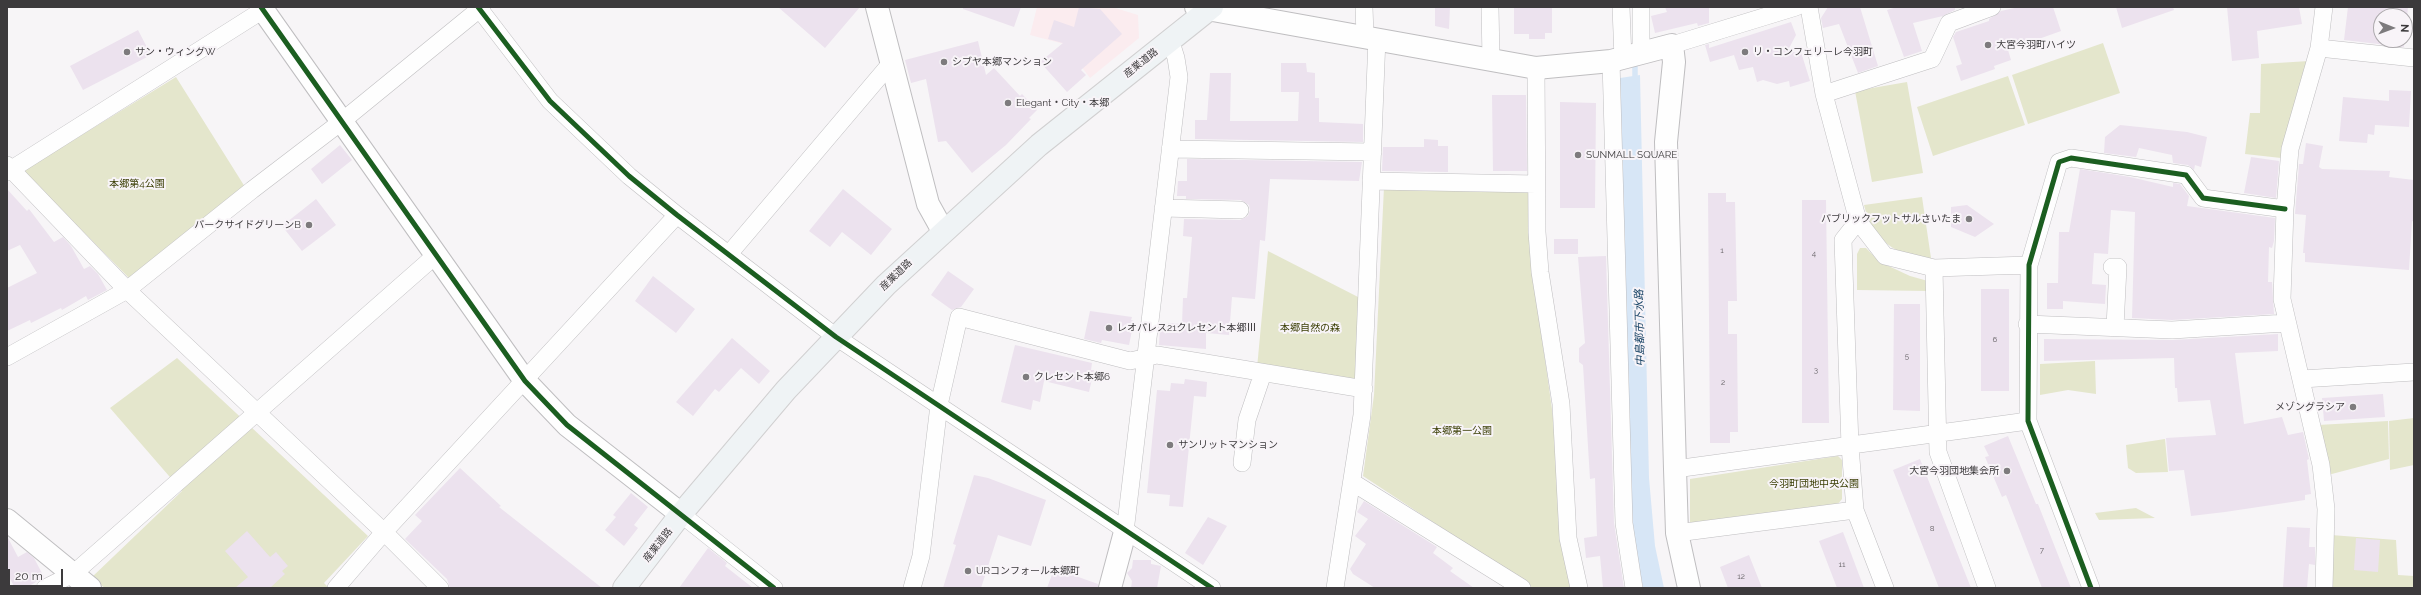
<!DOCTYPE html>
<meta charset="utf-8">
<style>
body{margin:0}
#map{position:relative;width:2421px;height:595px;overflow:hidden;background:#f7f5f7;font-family:Raleway,sans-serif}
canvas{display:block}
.frame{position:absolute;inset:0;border:8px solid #3c3a3c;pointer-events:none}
.north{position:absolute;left:2373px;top:8px;width:40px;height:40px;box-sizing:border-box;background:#f8f4f8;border:1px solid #adaaad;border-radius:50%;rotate:91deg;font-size:11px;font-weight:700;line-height:16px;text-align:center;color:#3c3a3c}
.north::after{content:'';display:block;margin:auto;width:14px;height:18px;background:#7d7b7d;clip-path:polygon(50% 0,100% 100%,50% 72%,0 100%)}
.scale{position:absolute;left:8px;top:569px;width:55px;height:18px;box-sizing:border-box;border:2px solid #3c3a3c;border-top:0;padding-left:5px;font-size:12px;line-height:14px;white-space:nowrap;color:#3c3a3c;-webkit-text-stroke:3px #f8f4f8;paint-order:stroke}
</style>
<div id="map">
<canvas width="2421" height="595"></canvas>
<div class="frame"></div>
<div class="north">N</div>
<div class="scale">20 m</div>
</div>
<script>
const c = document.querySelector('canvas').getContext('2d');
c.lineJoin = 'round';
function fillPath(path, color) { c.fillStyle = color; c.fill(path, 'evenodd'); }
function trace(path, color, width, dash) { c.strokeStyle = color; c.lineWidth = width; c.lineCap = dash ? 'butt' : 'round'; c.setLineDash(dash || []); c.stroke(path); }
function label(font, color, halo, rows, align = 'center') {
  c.font = font + ' Raleway,"Noto Sans JP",sans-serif'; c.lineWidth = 4; c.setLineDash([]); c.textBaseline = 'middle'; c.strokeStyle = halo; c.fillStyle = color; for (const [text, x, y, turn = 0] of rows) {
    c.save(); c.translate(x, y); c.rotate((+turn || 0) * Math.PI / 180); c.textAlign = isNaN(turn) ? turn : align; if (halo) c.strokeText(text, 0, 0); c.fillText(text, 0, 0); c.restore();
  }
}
fillPath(new Path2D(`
 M1037 7H1112L1138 15 1139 38 1090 78 1064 44 1030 35Z`), '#fbecef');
fillPath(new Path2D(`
 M2103 43 2120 93 2028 124 2012 75Z
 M2309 61 2281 158 2245 154 2250 113H2260L2261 64Z
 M2008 76 2025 125 1933 156 1917 107Z
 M176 77 245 187 130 279 23 171Z
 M1907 82 1923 173 1872 182 1855 91Z
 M1384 187 1530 191 1532 268 1552 409 1571 588H1533L1363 476 1374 395Z
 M1922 197 1931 258C1897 258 1872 239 1864 205Z
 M1860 248H1866L1880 262 1910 276 1928 281 1929 291 1857 290V254Z
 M1268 251 1360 298 1358 383 1257 368Z
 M177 358 368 536 324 583 329 588H105L91 578 182 491 110 408Z
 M2095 361 2096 394 2068 390 2040 395V364Z
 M2414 418V465L2390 470 2389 421Z
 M2388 421 2389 459 2328 475 2318 425Z
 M2165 439 2168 472 2136 473 2128 468 2126 445Z
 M1838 456 1842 460V499L1837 505 1690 525V479Z
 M2136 508 2155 518 2099 520 2095 513Z
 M2331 535 2396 540 2398 575 2414 576V588H2329Z`), '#e4e6cc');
fillPath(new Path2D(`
 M1640 75 1649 478 1655 546 1664 588H1643L1627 504 1620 78Z`), '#d7e6f6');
trace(new Path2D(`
 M1635 67V83`), '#d7e6f6', 5.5);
fillPath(new Path2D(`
 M778 7H860L825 48Z
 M963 7H1021L1014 27 963 9Z
 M1079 7 1100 9 1122 34 1081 70 1086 75 1067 92 1040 62 1063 43 1048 39 1054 20 1074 27Z
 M1435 7H1450L1449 29 1435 26Z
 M1514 7H1552V33H1545V39H1529V34H1514Z
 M1665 7H1709V23L1698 26 1697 23 1655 33 1651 16 1667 12Z
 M1828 7H1860L1878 66 1858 73 1839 24 1823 28 1821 18Z
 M1897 7H1955V10L1943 16 1913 23 1922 51 1904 57 1887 10Z
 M2019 7H2053L2061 31 2008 50 2011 60 1994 66 1995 69 1961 81 1956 66 1962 64 1953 37 1956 32 1989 21V19L2001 11Z
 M2116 7H2173L2174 10 2122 28Z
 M2227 7H2299L2302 24 2257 31 2259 58 2232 61Z
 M2348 7H2408L2405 35V16H2381V40H2404V47L2344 40Z
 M1791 22 1796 35 1787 52H1801L1810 81 1790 87 1789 81 1777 84 1763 80 1757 82 1753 67 1739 70 1734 55 1710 62 1705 45 1709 44V48Z
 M138 30 151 55 83 90 70 66Z
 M978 41 986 75 994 68 1020 96 1022 94 1037 110 1029 118 1031 119 1006 145 972 173 946 141 938 142 926 79 911 83 905 60Z
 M1281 63H1306L1307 72 1315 73V98H1319V122L1363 124V142L1195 139V120H1207L1210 73H1231L1230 121H1298L1299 92H1281Z
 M2389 90 2411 91 2409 127 2375 125 2374 135 2368 134 2367 143 2339 141 2343 97 2389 101Z
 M1492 95H1526L1527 171H1493Z
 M1560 102 1596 103 1595 208H1560Z
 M2120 125 2187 132 2207 137 2201 167 2195 165 2194 170 2188 165 2173 163 2172 155 2139 148 2136 157 2104 153 2105 137Z
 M1424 139 1438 140V146H1448V172L1382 171 1383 147H1424Z
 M2306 143 2323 146 2319 167 2322 169 2390 171 2389 177 2414 180V222L2412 221 2409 270 2305 262V253H2303L2306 215 2295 214 2299 164H2303Z
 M340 145 352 160 322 184 311 169Z
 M2251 157 2279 161 2276 198 2244 193Z
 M1187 159 1362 162 1359 181 1270 179 1265 241 1260 240 1255 299 1232 297 1229 335 1206 333V349L1159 345 1160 327H1168V323L1182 324 1183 298H1187L1192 237 1183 236 1184 219 1240 220 1248 216 1250 210 1249 205 1241 200 1186 199V196H1177L1178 181H1187Z
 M2080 169 2130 177 2173 187V183L2180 184 2189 196 2187 206 2275 218 2274 241 2272 248 2269 247 2268 282H2272L2274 314 2172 320 2132 318 2135 212 2111 210 2108 254 2094 253 2092 284 2106 285 2105 304 2063 301V309H2047V283H2058L2059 232H2069Z
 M7 189 27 211 29 209 54 242 63 237 71 246 84 269 90 266 98 274 107 290 88 300 86 296 62 310 61 308 31 323 30 320 7 331V288L37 273 20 245 7 251Z
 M843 189 892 229 871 255 842 232 830 247 809 231Z
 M1708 193H1726V202H1735L1737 301H1728V334H1737L1738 432H1730V443H1710Z
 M316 199 336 225 302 251 282 226Z
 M1802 200H1826L1829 423H1802Z
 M1967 205 1994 224 1975 237 1951 227V207Z
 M1554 239H1578V254H1554Z
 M1606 256 1614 523 1624 588H1603L1600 556 1586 558 1584 538 1597 536 1595 478 1590 479 1583 365 1579 362V348L1585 343 1578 257Z
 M948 271 974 289 961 307 952 310 931 295Z
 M653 276 695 309 676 333 635 301Z
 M1981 289H2009V391H1981Z
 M1894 304H1920V411L1893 410Z
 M1090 311 1132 317 1131 320 1134 321 1129 345 1102 340 1101 343 1084 339Z
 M2278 334V351L2235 353 2244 424 2282 417 2288 435 2303 432 2309 459 2307 460 2311 494 2305 495V500L2225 512 2191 516 2184 470 2169 471 2166 438 2216 435 2210 400 2178 402 2177 388H2175L2174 358 2044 361V339L2173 340Z
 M732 338 770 371 759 384 741 368 719 392 715 389 693 416 676 402Z
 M1015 345 1092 363 1091 370H1094L1089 392 1044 381 1040 402 1033 400 1031 410 1001 402Z
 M1185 379 1207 382 1206 397 1194 396 1183 507 1169 506 1170 495 1147 493 1157 390 1170 391 1171 383 1184 384Z
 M2383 394 2385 417 2324 421 2322 398Z
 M2008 436 2036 504H2038L2071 588H2042L2006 495 2002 497 1985 457 1989 456 1984 446Z
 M1920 459 1971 588H1939L1893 470Z
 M460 468 501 506 499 507 602 588H450L447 579 405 539 422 521 415 515Z
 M974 475 988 478 1046 500 1031 546 998 535 981 588H943L956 545 953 544Z
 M631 493 648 507 634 525 638 528 624 546 605 530 616 517 613 515Z
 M1364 501 1437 547 1433 553 1453 568 1450 571 1474 588H1375L1353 574 1350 569 1366 544 1355 536 1368 519 1357 512Z
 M1208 517 1227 526 1203 565 1185 553Z
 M2287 527 2310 528 2309 547H2315V565L2309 564 2307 588H2283Z
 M247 531 270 557 276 552 288 566 282 571 285 574 270 588H235L248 577 225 551Z
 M1843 532 1864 588H1837L1819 541Z
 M7 536 18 557 27 552 34 558 44 577 26 588H15L7 573Z
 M2356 538 2380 540 2378 572 2354 570Z
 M708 548 727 563 725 566 753 588H679Z
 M1749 555 1762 588H1728L1720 567Z
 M1133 560H1151V564L1161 566 1157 588H1131L1132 581 1127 573 1132 568Z
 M1054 569H1070V574L1098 584V588H1047Z`), '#ece2ee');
const street = new Path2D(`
 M478 7 550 101 629 176 677 215 836 337 1212 588
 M1364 7 1365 36
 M1490 7 1491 60
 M1621 7 1623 59
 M1809 7 1824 94 1858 221 1843 240 1850 446 1855 510 1885 588
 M2324 7 2319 48 2290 149 2285 209 2282 299 2321 465 2326 509 2324 588
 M1672 45 1796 7
 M2319 48 2414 58
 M1641 54V7
 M1611 61 1624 523 1634 588
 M1536 68 1537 232 1540 272 1561 404 1568 538 1579 588
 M1824 94 1932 59 1949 23 1992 7
 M1170 149 1373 152
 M7 165 127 290 384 532 440 588
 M7 172 263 10
 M1371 181 1536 184
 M1163 208 1240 210
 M1858 221 1885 256 1934 268 2029 265
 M729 254 891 63
 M2112 267H2118L2115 327
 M1934 268 1938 452 1987 588
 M2027 324 2172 330 2286 323
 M7 357 127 290 252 190 341 122 482 7
 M2302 379 2414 372
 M1242 463 1247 420 1263 373
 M1675 469 2028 421
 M1352 482 1522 588
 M681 514 774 588
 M1125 532 1179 77 1176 58 1170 39
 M1677 533 1855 510
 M45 588 73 574 436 255
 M336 588 384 532 677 215
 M912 588 921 556 939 405 959 317 1130 361 1157 355 1364 389
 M1335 588 1362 415 1377 38
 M2091 588 2028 421 2029 265 2059 162 2071 158 2186 175 2203 198 2285 209`);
const secondary = new Path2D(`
 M261 7 525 381 567 425 681 514
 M877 7 928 204 943 231
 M1196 7 1536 68 1611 61 1672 45 1674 62 1666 142 1675 469 1677 533 1689 588
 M7 520 90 588
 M1110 588 1125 532`);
const primary = new Path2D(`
 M624 588 681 514 786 390 886 285 1039 145 1212 7`);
trace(street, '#bfbec0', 18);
trace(secondary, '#bfbec0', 24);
trace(primary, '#d1d0d1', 24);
trace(street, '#fefefe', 17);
trace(secondary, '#fefefe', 22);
trace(primary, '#eff3f5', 22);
trace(new Path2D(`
 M261 7 525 381 567 425 774 588
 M478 7 550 101 629 176 677 215 836 337 1212 588
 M2091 588 2028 421 2029 265 2059 162 2071 158 2186 175 2203 198 2285 209`), '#1b5e20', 5);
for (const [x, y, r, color] of [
 [1988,45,4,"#7d7b7d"],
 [127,52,4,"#7d7b7d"],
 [1745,52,4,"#7d7b7d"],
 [944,62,4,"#7d7b7d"],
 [1008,103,4,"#7d7b7d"],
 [1578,155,4,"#7d7b7d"],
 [1969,219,4,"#7d7b7d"],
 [309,225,4,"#7d7b7d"],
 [1109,328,4,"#7d7b7d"],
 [1026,377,4,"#7d7b7d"],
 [2353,407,4,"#7d7b7d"],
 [1170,445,4,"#7d7b7d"],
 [2007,471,4,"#7d7b7d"],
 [968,571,4,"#7d7b7d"]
]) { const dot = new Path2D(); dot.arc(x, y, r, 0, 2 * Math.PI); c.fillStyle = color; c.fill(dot); trace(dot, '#f8f4f8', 1.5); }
label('8px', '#686468', null, [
 ["1",1722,251],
 ["4",1814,254],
 ["6",1995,340],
 ["5",1907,357],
 ["3",1816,371],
 ["2",1723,383],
 ["8",1932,529],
 ["7",2042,551],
 ["11",1842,565],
 ["12",1741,577]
]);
label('10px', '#3c3a3c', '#f8f4f8', [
 ["大宮今羽町ハイツ",1996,45],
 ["サン・ウィングW",135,52],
 ["リ・コンフェリーレ今羽町",1753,52],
 ["シブヤ本郷マンション",952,62],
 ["Elegant・City・本郷",1016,103],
 ["SUNMALL SQUARE",1586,155],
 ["パブリックフットサルさいたま",1961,219,"right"],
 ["パークサイドグリーンB",301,225,"right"],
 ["レオパレス21クレセント本郷Ⅲ",1117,328],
 ["クレセント本郷6",1034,377],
 ["メゾングラシア",2345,407,"right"],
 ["サンリットマンション",1178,445],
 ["大宮今羽団地集会所",1999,471,"right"],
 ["URコンフォール本郷町",976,571]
], 'left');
label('10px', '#3c3a3c', '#f8f4f8', [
 ["産業道路",1141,63,-39],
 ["産業道路",896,275,-44],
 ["産業道路",658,545,-52]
]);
label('10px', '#3a3e04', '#f8f4f8', [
 ["本郷第4公園",137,184],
 ["本郷自然の森",1310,328],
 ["本郷第一公園",1462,431],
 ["今羽町団地中央公園",1814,484]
]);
label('italic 11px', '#194466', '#f8f4f8', [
 ["中島都市下水路",1640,328,-91]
]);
</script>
